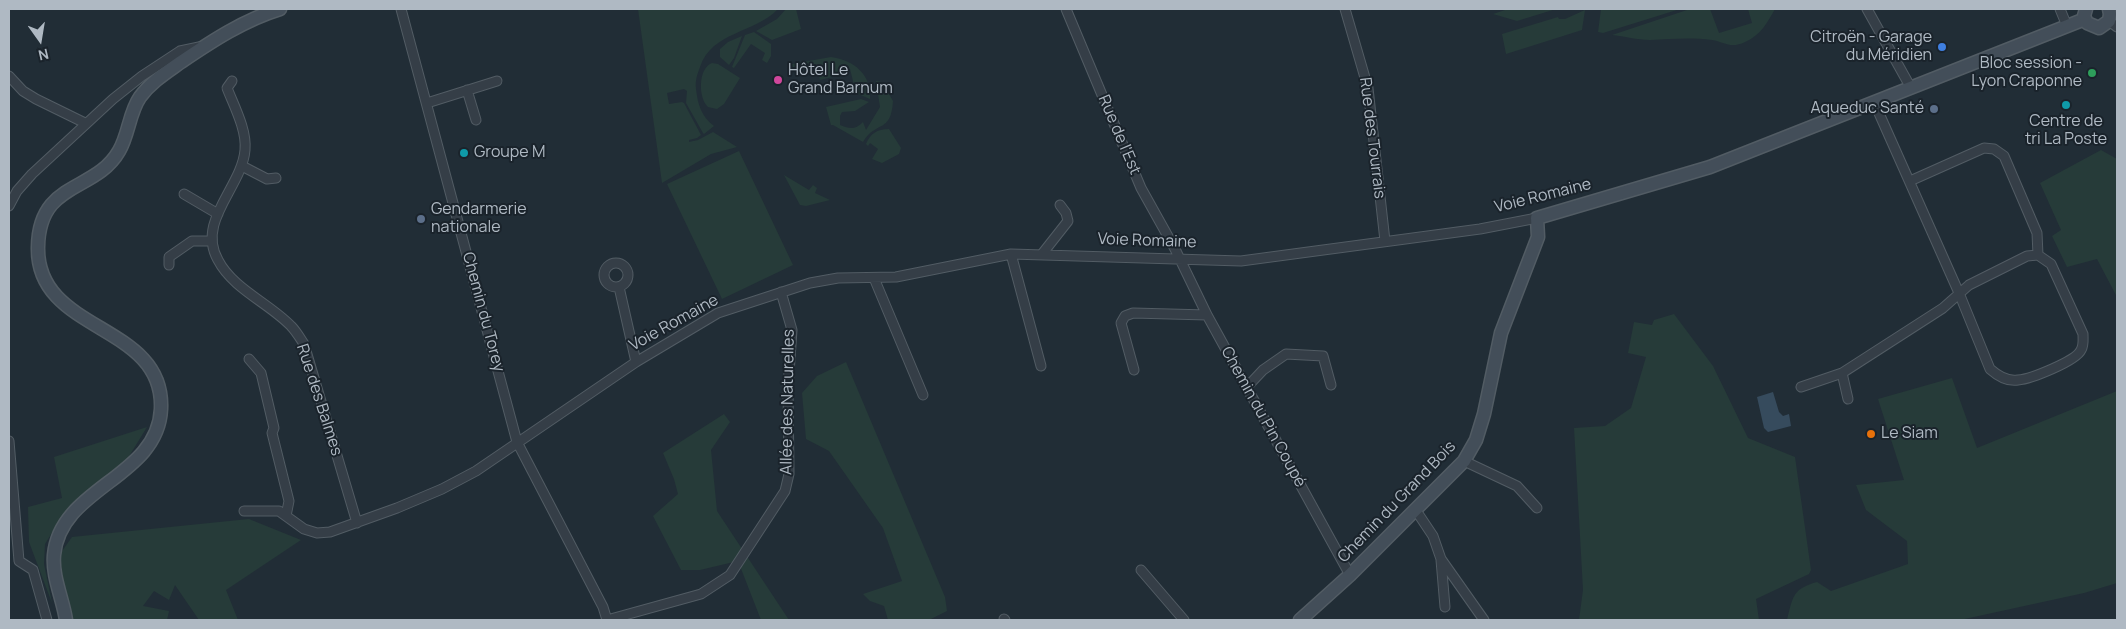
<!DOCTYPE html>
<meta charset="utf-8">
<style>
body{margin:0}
#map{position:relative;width:2126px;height:629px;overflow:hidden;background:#212d36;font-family:Manrope,sans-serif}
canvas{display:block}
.frame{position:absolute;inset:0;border:10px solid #afb9c3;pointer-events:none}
.north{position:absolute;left:15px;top:15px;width:50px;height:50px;-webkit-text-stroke:4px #1a232b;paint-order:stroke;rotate:167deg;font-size:14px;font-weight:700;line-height:20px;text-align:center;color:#afb9c3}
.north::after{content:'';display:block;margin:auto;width:18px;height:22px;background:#afb9c3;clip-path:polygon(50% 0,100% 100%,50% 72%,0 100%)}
</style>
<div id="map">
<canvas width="2126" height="629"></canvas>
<div class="frame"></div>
<div class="north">N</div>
</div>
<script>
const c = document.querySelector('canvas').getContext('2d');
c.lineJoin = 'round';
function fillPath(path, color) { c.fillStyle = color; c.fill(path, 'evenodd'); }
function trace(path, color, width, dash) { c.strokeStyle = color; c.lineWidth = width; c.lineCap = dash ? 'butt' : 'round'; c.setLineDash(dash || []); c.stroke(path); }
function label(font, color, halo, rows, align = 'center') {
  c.font = font + ' Manrope,sans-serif'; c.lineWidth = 4; c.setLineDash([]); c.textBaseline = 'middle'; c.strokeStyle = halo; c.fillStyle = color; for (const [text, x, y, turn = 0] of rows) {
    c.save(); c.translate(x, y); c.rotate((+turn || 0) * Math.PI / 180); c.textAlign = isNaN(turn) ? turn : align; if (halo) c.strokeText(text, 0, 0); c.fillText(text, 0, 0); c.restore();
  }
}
fillPath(new Path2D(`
 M638 9H778C754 34 712 31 700 67 697 75 695 81 696 89 698 105 701 116 714 126L704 134 703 133 686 103 687 91 684 89 667 93 669 104 682 102 684 103 701 135 697 138 689 140V142L698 140 713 132 737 147 711 154 662 183Z
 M786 9H796L801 29 772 40 756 31 777 19Z
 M1508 9H1556L1517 21 1493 14Z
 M1601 9H1680L1603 33 1598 32Z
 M1690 9H1710L1719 33 1752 23 1748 9H1775C1767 23 1761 35 1745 42 1731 49 1724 42 1712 40 1691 37 1670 39 1650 40 1637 40 1624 36 1612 35Z
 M1585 10 1582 30 1506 54 1502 34 1558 17 1559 19H1565Z
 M754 32 771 44V56L767 63 762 60 765 53 751 44 734 68 732 67 745 35Z
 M742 36 734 58 729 65 720 57V49L728 42Z
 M831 57C854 60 872 75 870 99L856 93 850 69 840 72 841 75 820 80 816 64 793 69 792 64Z
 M712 63 718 64 740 78 724 104 717 109 708 107C698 98 698 68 712 63Z
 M876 81 882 82 893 101C891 134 876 120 863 142L833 125H831L826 107 861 99 869 102 855 111 842 112 840 116V125C850 129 855 130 863 122L866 130 880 107Z
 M889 129 901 148 899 154 882 163 872 159 878 149 870 143 868 146 866 144C870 134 877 129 889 129Z
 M2101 150 2117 159V297L2097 259 2067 267 2052 236 2061 230 2040 183Z
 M739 151 793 265 722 299 667 184Z
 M784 175 809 190 813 185 817 188 815 193 830 200 806 206 800 205Z
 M1674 314 1713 366 1748 438 1795 457 1811 570 1809 574 1756 599 1759 620H1579L1583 590 1574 428 1605 426 1631 408 1646 357 1628 353 1634 322 1652 325 1654 320Z
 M846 362 945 597 947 611 929 620H888L884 606 870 601 863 594 902 581 883 528 829 451 806 439 802 393 817 376Z
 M1952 378 1977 448 2117 391V583L2084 593 1960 620H1787C1793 597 1792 589 1817 582L1831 591 1908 564 1907 541 1866 510 1856 485 1904 480 1878 399Z
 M724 414 730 422 711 450 717 511 789 620H761L738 561 700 570H681L653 516 678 494 674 479 663 453Z
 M147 427 128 458 64 513 45 544 44 564 52 603 29 542 28 507 62 498 54 457Z
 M249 519 301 540 226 590 238 620H199L175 585 169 600 154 591 143 606 169 611 167 620H70L61 579 60 554 72 537Z`), '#263b39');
fillPath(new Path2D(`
 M1773 392 1779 412 1783 416 1789 414 1791 426 1768 432 1764 428 1757 397Z`), '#364b5d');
const street = new Path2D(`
 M401 9 517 442 603 607 607 620 701 594 730 575 785 491 789 474 788 388 792 330 781 292
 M1066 9 1141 188 1175 249 1207 315 1350 575
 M1345 9 1368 88 1385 241
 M1867 9 1911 88
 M2060 9 2067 26
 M2109 21 2117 27
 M9 76 23 91 36 99 85 123
 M232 81 227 88C234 106 247 130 245 150 242 187 196 221 218 260 233 289 269 303 291 326 296 331 300 338 304 344L357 523
 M467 90 476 120
 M427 103 497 81
 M242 166 267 179 276 178
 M1910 181 1984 148 1994 149 2004 156 2037 233 2038 255
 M184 194 218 214
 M9 206 17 191 32 174 113 99 142 76 180 51 199 47
 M1011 254 1041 366
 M1042 254 1068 221 1066 213 1060 205
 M604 275a12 12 0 1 1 24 0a12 12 0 1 1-24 0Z
 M169 265V257L192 241H212
 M874 278 923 395
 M619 287 636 362
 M249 359 261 373 274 428 272 433 289 501 286 516
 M1134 370 1121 323 1125 316 1133 313 1207 315
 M1842 373 1848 399
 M1247 387 1263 370 1286 354 1323 356 1331 385
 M1801 387 1842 373 1943 308 1969 285 2027 256 2038 255 2051 264 2083 334C2083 340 2084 345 2081 350 2076 361 2031 379 2018 380 2007 382 1998 376 1990 369L1959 293 1874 102
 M9 441 19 561 33 570 47 620
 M1464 461 1517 486 1537 508
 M1415 509 1433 536 1441 559 1484 620
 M244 511H279L304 529 317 533 330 532 397 508 442 489 476 471 636 362 718 313 810 283 838 278 896 277 1011 254 1241 261 1480 229 1537 218
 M1441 560 1445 607
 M1141 570 1184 620
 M1004 619 1005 620`);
const secondary = new Path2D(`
 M2086 9 2084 16 2087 23 2099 28 2109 21 2110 14 2109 9
 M66 620C63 599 52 577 54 555 60 487 158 478 161 409 165 322 36 334 38 247 39 180 95 193 119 151 129 134 129 113 140 97 151 82 167 72 181 62 212 41 244 20 280 9
 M1300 620 1350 575 1464 461 1476 440 1484 414 1501 333 1538 237 1537 218 1710 167 2085 19`);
trace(street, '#525c64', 11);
trace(secondary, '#525c64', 15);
trace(street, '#353e47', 9);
trace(secondary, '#434e59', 12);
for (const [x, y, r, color] of [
 [1942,47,5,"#3f7fe0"],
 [2092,73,5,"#2e9e5b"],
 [778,80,5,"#d1479c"],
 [2066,105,5,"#0f9aa8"],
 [1934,109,5,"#5c6f8a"],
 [464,153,5,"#0f9aa8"],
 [421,219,5,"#5c6f8a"],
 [1871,434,5,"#e8710a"]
]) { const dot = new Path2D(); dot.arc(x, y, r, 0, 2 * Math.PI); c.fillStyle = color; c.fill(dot); trace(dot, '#1a232b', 2); }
label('16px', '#afb9c3', '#1a232b', [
 ["Citroën - Garage",1932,38,"right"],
 ["du Méridien",1932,56,"right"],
 ["Bloc session -",2082,64,"right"],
 ["Lyon Craponne",2082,82,"right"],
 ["Hôtel Le",788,71],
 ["Grand Barnum",788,89],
 ["Aqueduc Santé",1924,109,"right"],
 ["Centre de",2066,122,"center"],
 ["tri La Poste",2066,140,"center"],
 ["Groupe M",474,153],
 ["Gendarmerie",431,210],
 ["nationale",431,228],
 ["Le Siam",1881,434]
], 'left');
label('16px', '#afb9c3', '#1a232b', [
 ["Rue de l'Est",1119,135,67],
 ["Rue des Tourrais",1372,138,83],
 ["Voie Romaine",1543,196,-14],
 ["Voie Romaine",1147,241,2],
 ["Chemin du Torey",483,312,75],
 ["Voie Romaine",674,323,-29],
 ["Rue des Balmes",319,400,72],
 ["Allée des Naturelles",788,402,-89],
 ["Chemin du Pin Coupé",1263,417,61],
 ["Chemin du Grand Bois",1397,502,-46]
]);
</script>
